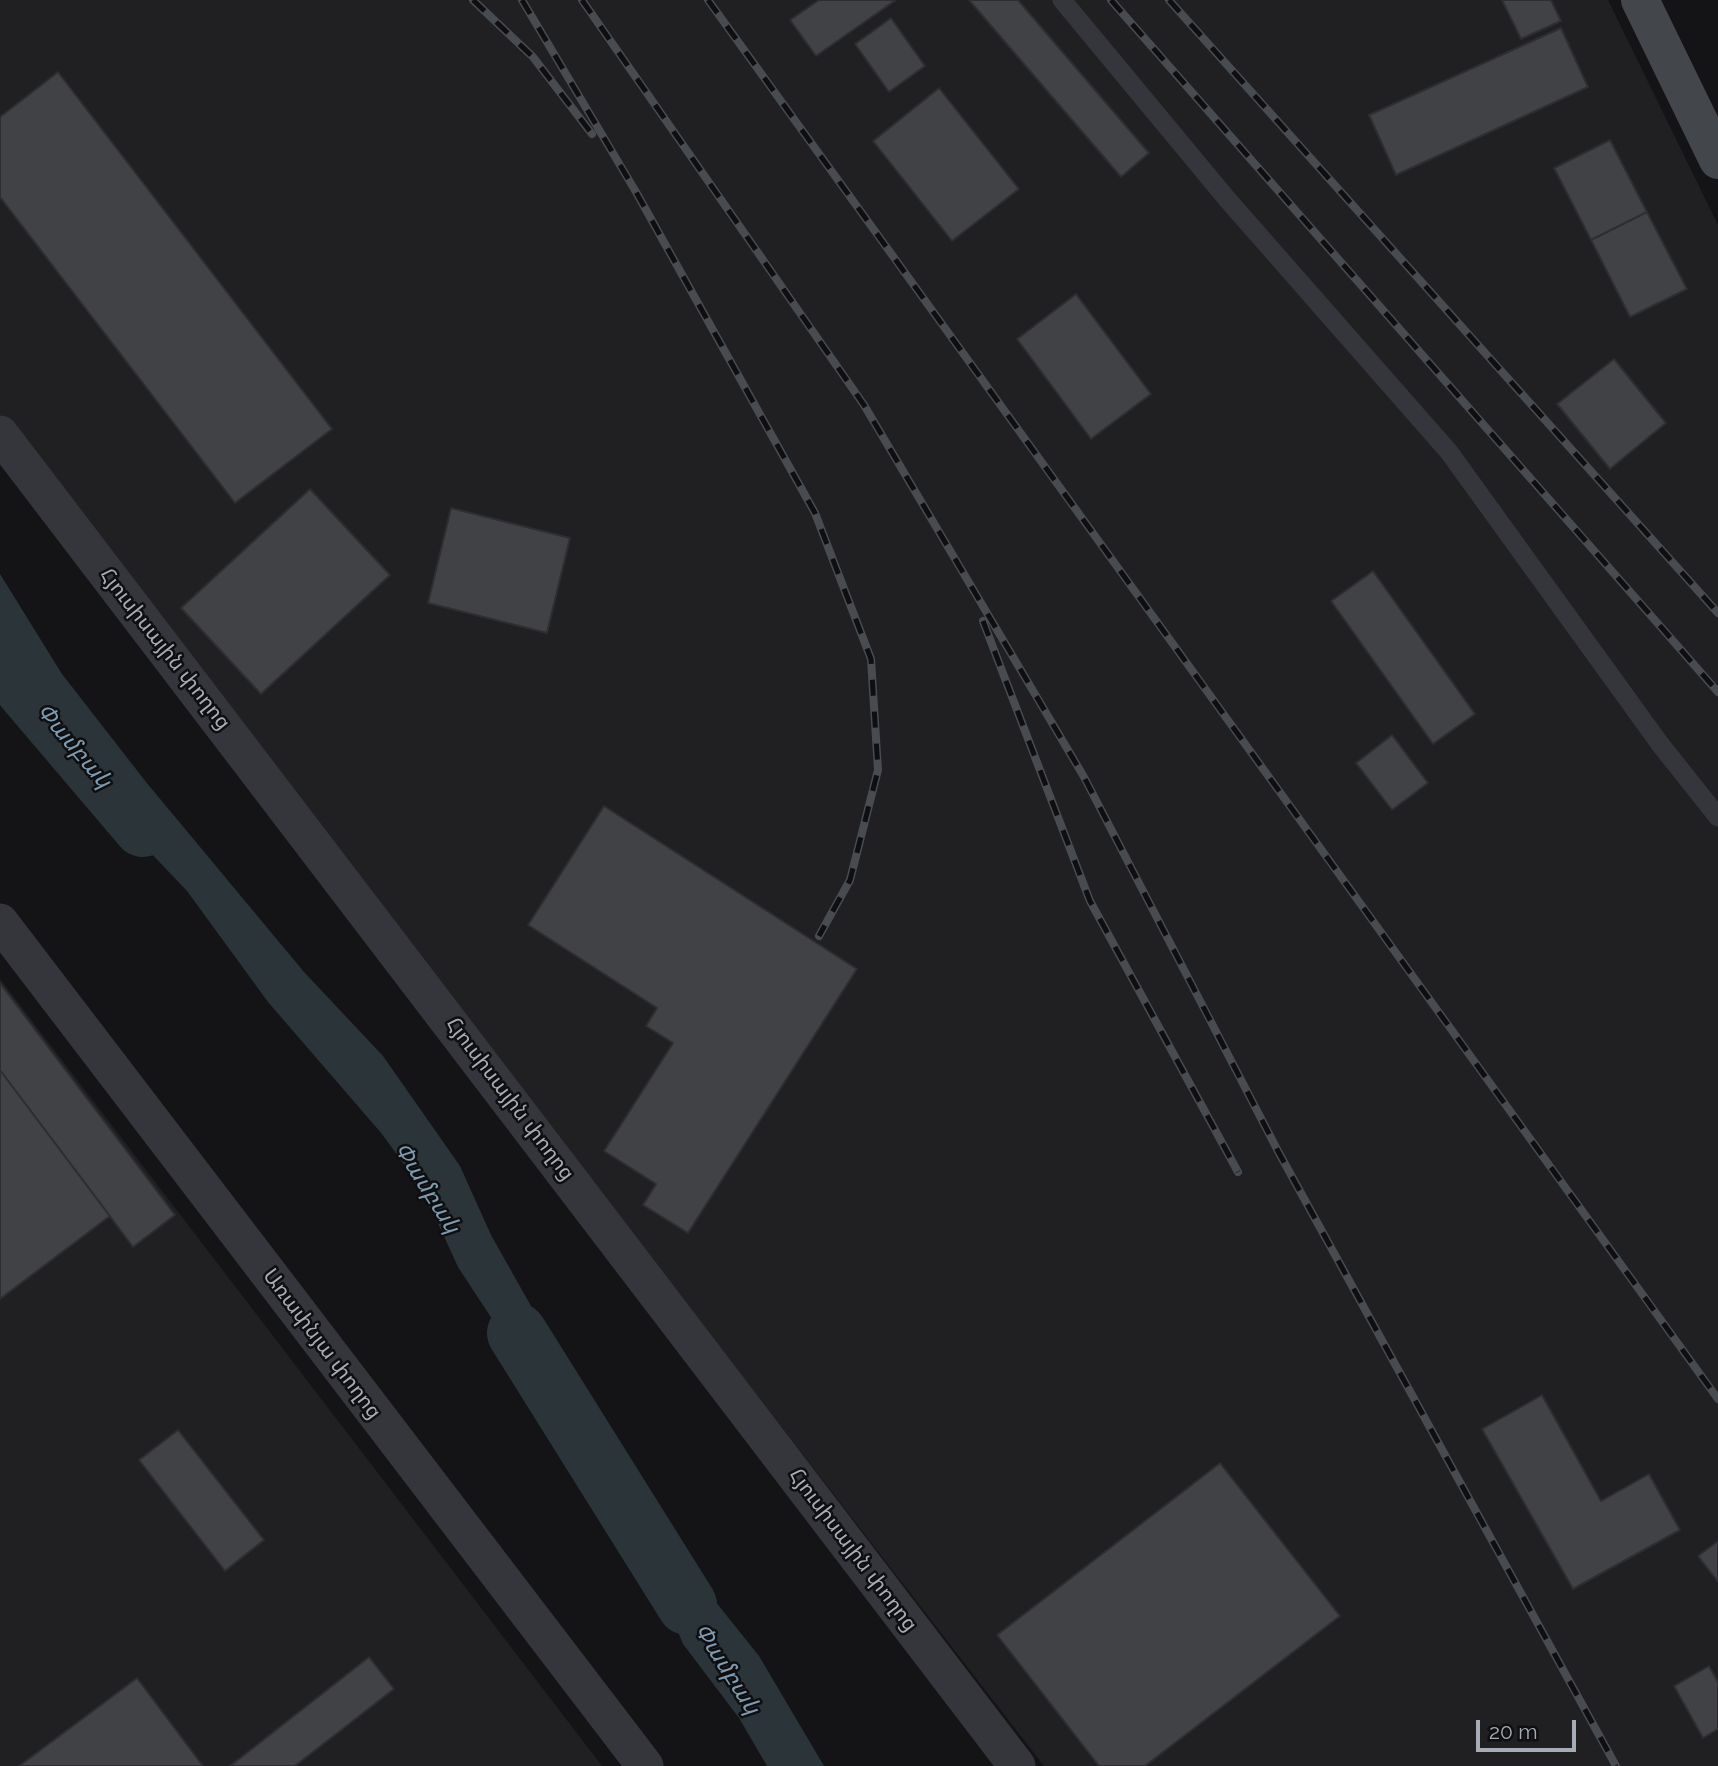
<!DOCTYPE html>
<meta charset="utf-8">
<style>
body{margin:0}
#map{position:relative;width:1718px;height:1766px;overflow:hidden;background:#141416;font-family:Raleway,sans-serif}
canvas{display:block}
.scale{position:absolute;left:1476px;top:1720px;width:100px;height:32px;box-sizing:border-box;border:4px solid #a6acb6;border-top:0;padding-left:9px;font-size:21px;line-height:24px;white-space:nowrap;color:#a6acb6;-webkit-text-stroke:5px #0f0f11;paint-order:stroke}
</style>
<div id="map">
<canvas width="1718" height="1766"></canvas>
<div class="scale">20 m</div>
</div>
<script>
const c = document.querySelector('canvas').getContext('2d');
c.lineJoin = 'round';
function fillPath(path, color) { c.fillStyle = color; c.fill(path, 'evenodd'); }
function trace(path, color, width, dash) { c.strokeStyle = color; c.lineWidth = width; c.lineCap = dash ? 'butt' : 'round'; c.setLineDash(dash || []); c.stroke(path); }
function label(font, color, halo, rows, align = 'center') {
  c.font = font + ' Raleway,"Noto Sans Armenian",sans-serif'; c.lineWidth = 5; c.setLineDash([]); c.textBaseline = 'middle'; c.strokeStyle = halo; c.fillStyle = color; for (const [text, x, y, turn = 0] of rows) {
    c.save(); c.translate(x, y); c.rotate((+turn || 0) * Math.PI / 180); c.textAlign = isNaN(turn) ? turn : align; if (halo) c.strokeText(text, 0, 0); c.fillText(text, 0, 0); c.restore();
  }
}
fillPath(new Path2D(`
 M0 0H1608L1718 225V1766H1044L0 417Z
 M0 979 602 1766H0Z`), '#202023');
fillPath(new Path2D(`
 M0 574 62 674 146 782 304 972 383 1056 460 1166 491 1235 580 1393 616 1437 657 1518 699 1581 759 1656 824 1766H767L739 1718 683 1644 648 1560 642 1530 613 1486 580 1418 575 1410 548 1394 526 1374 501 1341 494 1322 458 1267 437 1221 406 1167 382 1134 268 1002 187 891 129 830 88 762 0 665Z`), '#2b3439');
trace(new Path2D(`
 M0 659 143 827
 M517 1333 687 1605`), '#2b3439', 60);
const building = new Path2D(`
 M819 0H896L816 56 790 20Z
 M969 0H1018L1149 153 1121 177Z
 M1502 0H1551L1561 21 1521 39Z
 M891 18 925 66 889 92 855 44Z
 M1561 28 1588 87 1396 175 1369 115Z
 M58 72 332 429 235 503 0 197V117Z
 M939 88 1019 189 952 241 873 141Z
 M1610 140 1647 212 1591 240 1554 168Z
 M1647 212 1687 289 1630 317 1591 240Z
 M1076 294 1151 394 1091 439 1017 339Z
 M1614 359 1666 423 1610 469 1557 404Z
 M310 489 390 575 261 694 181 608Z
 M451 508 570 538 547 633 428 603Z
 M1373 571 1475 714 1433 744 1331 601Z
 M1392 735 1428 783 1392 810 1356 763Z
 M604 806 857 969 688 1233 643 1205 656 1184 604 1151 673 1043 646 1026 657 1008 528 925Z
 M0 983 175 1215 133 1247 0 1070Z
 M0 1070 110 1216 0 1299Z
 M1542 1395 1601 1501 1649 1474 1680 1530 1573 1589 1482 1429Z
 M178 1430 264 1540 225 1571 139 1460Z
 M1220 1463 1340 1616 1145 1766H1099L997 1635Z
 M1718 1541V1582L1698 1556Z
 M369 1657 394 1689 295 1766H230Z
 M1709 1666 1718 1682V1729L1703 1738 1674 1686Z
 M137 1678 203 1766H19Z`);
fillPath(building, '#404246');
trace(building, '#2e2e32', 2);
trace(new Path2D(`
 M1062 0 1227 199 1449 452 1660 744 1718 817`), '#35363b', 19);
trace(new Path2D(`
 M0 434 1017 1766
 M0 922 645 1766`), '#35363b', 37);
trace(new Path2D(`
 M1640 0 1718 160`), '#43464b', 38);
const rail = new Path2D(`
 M473 0 533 57 592 134
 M522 0 636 192 815 513 871 659 878 770 850 880 819 936
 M582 0 864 405 1084 777 1279 1153 1616 1766
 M708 0 1718 1399
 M1111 0 1718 692
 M1169 0 1718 613
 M983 621 1090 901 1238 1172`);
trace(rail, '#484b50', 8);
trace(rail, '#0f0f11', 5, [16]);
label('21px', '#a6acb6', '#0f0f11', [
 ["Հյուսիսային փողոց",165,649,52],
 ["Հյուսիսային փողոց",510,1099,53],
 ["Առափնյա փողոց",322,1344,53],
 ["Հյուսիսային փողոց",853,1550,53]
]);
label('italic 23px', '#7e9bb0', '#0f0f11', [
 ["Փամբակ",74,746,50],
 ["Փամբակ",427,1188,58],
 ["Փամբակ",727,1669,58]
]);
</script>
